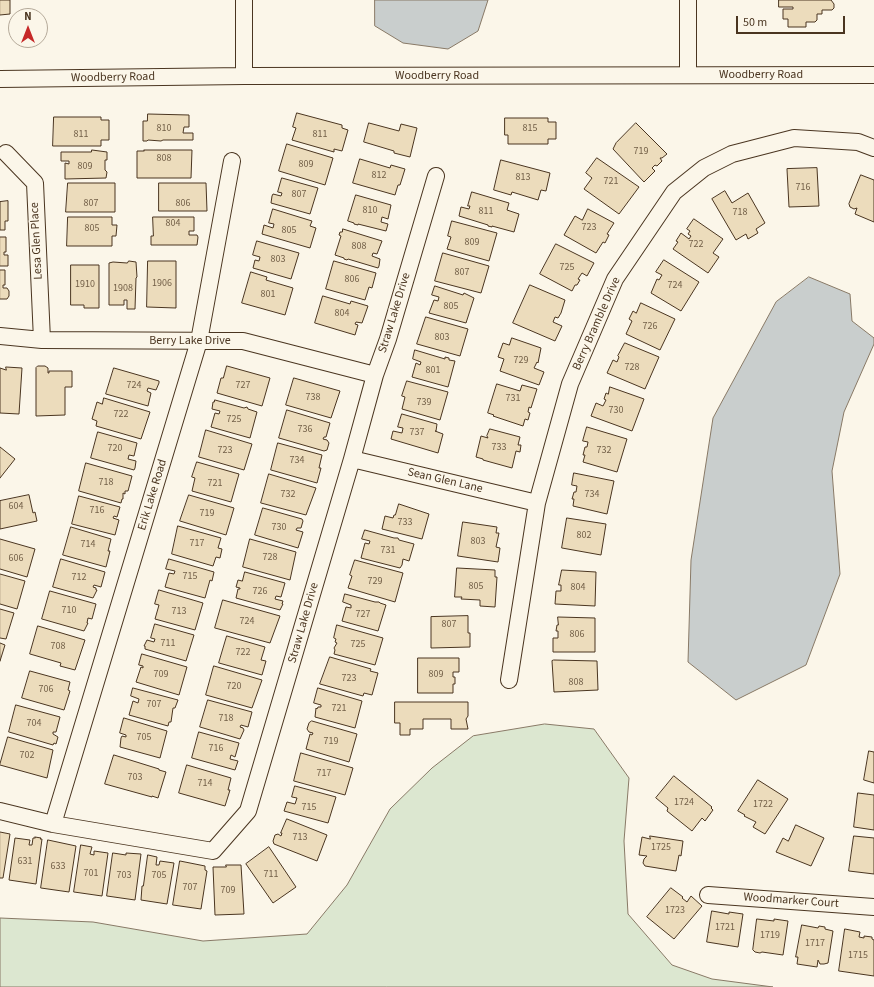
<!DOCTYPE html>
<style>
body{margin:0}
#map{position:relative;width:874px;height:987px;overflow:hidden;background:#fbf6e9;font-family:"Source Sans 3",sans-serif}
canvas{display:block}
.north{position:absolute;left:8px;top:8px;width:40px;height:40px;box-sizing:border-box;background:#fbf6e9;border:1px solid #b4a999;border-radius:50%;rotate:0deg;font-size:11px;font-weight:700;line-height:16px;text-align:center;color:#4a3520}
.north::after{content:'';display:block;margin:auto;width:14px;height:18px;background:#c62828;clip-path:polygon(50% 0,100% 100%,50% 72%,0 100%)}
.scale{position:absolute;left:736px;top:16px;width:109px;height:18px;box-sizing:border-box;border:2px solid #4a3520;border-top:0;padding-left:5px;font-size:12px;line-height:14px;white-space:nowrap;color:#4a3520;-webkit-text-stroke:3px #fbf6e9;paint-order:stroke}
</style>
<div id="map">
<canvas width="874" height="987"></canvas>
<div class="north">N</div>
<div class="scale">50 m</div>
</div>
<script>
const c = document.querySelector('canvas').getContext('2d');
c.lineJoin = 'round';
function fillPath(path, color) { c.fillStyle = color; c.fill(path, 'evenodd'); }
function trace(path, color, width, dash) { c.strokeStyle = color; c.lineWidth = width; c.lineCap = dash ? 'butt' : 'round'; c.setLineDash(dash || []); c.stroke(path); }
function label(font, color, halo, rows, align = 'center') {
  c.font = font + ' "Source Sans 3",sans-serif'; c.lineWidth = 3; c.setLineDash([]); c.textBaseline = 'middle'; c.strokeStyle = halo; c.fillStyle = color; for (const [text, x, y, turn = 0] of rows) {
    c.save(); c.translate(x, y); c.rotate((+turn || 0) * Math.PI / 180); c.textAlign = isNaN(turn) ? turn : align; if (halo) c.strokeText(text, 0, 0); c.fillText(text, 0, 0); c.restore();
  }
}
const green = new Path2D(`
 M545 724 594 729 629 778 624 841 628 914 672 965 712 979 773 987H0V918L93 922 203 941 307 934 347 885 390 809 432 768 473 736Z`);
fillPath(green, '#dce7d0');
trace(green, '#887966', 1);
const water = new Path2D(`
 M375 0H488L478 31 448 49 403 43 375 26Z
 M809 277 850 294 852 321 874 338V344L844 412 832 471 840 574 806 665 736 700 688 662 691 560 713 418 776 302Z`);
fillPath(water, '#c9cecd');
trace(water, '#887966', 1);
const building = new Path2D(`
 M0 0H10V14L0 15Z
 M779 0H831L834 4V8L832 10H822V14H817V20L815 22H806V27H788V19H783V9H793V7H779Z
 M297 113 342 125V128L348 130 342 151 334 149V152L292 140 296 128 293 127Z
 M148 114 189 115V127H184L183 133H193V140H163L161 141 148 140 147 141H143V121H147Z
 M54 117H101V120H109V140H101V146H53Z
 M505 118H548V122H556V139H548V144H508V135H505Z
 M369 123 399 131 401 124 417 128 410 157 394 153V151L364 142Z
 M636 123 667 154 662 158H660L662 161 657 166 655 165 652 168 655 171 644 182 613 149 616 143Z
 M287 144 333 158 325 185 279 171Z
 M92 150 107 152V160H105V170L107 172 106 178 65 179V163L69 164V161H61V152H91Z
 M144 150H192L191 178H137V151H144Z
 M597 158 639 187 619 214 584 189 592 178 586 173Z
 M360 159 390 168 391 165 405 169 400 185H398L395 195 353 183Z
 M501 160 550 173 546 191 541 190 538 200 512 192 511 195 494 190Z
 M817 168 819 206 789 207 787 169Z
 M861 175 874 180V222L855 214 857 208 854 209 850 207 849 204Z
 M282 178 318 188 310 214 271 203 272 196 273 194 281 196 282 193 278 192Z
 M68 183H115V212H66Z
 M159 183H206L207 211H159Z
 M725 191 732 203 748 193 765 223 756 229 758 233 748 239 746 234 736 240 712 199Z
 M472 192 509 203 507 210 519 214 514 232 492 226V227L488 226V225L459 216 461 207 469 209 470 206H468Z
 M356 195 391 205 388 219 382 217 381 222 388 224 386 231 358 224V225L354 224V223L348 221Z
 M8 201V221H5V230H0V202Z
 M273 209 312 221 310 226 316 228 310 248 262 234 264 225 273 228 274 224 269 223Z
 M588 209 614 223 607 234 609 235 605 243 603 242 596 253 564 235 575 216 582 220Z
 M68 217H112V225H117L116 236H112V246H67Z
 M153 217H194V231H189V235H197L198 237 197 245H151V236H153Z
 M694 219 723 239 713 253 719 257 708 273 673 249 678 242 676 241 681 233 689 239 691 236 688 234 690 231 687 229Z
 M452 221 497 233 489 261 447 249 451 237 448 236Z
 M343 229 382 241 377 254 373 253 372 256 380 259 379 266 378 268 348 259 347 260 344 259V258L335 255 341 236 339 235 340 232H342Z
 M0 237H6V252H4V255H8V266H0Z
 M257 241 299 253 291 279 253 268 255 260 259 261 260 257 253 255Z
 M556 244 594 263 587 276 582 273 578 279 580 280 577 285H575L572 291 540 274Z
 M443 253 489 266 481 293 435 281Z
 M664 260 699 282 681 311 651 293 657 279 659 280 662 275 656 272Z
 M129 261 136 262 137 277 136 278 135 309H127V300H124V305H109V263L113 262 127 263Z
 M148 261H176V308L147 307Z
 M334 261 376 273 372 288 369 287 365 300 326 289Z
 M71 265H99V308H84V305H71Z
 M0 270H5V285H3V288H7L9 291V296L7 299H0Z
 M251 272 267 277 266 280 293 288 285 315 242 303Z
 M530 285 565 300 561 313 558 318 555 317 553 322 562 326 555 341 513 323Z
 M435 286 463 295 464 293 474 298 466 323 429 313 434 300 438 301 439 297 432 295Z
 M323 296 350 304 351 301 368 306 362 323 356 322 355 324 358 325 355 335 315 323Z
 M641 303 675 319 660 350 626 334 632 321 629 319 633 311 636 313Z
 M426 317 468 329 460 356 417 344Z
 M512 338 541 348 538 363 537 362 534 368 544 372 539 385 500 371 504 359 498 357 503 343 509 345Z
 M625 343 659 357 645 389 607 373 613 360 617 362 619 357 618 356Z
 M415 350 445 359V357L449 358V360L455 361 448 387 412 377 416 363 420 365 421 362 413 359Z
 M38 366H45L48 368V373H49V371H72V387H65V415L36 416V368Z
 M227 366 270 378 262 406 217 393 221 378H223Z
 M6 367 22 368 19 414 0 413V368L6 370Z
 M114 368 159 381V383L156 390 148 388 147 391 151 393 148 406 106 394Z
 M294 378 340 391 331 418 286 405Z
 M407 381 448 392 440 420 402 409 405 397 402 396Z
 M497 384 520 391 522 385 537 389 531 408 529 407 528 412 530 413 528 420 525 419 523 426 493 416 494 415 488 413Z
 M610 387 644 399 632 431 591 416 596 403 603 406 606 400 604 399 606 393 608 394Z
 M104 398 150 412 141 439 96 426 97 421 92 419 97 402 102 404Z
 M215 400 244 408 247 407 248 409 257 412 250 438 211 427 215 413 219 414 220 411 212 409 213 402H214Z
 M287 410 330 423 326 437H324L323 439 327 440 329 443 327 450 324 451 279 438Z
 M402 414 437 424 436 431H435L443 434 438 453 391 439 393 431 402 433 403 428 398 427Z
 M587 427 627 439 617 472 583 462 585 455H583L585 447H587L588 442 583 441Z
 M490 429 520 437 518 445H521L520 452 516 451 512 468 483 460V459L476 457 481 436 488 438 487 436Z
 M206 430 252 444 244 470 199 457Z
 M98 432 137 443 134 456 129 455 128 459 136 461 135 468 134 470 91 458Z
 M278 443 322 455 319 468H321L317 483 271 470Z
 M0 447 15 459 0 478Z
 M197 462 239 474 231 502 192 491 195 478 192 477Z
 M86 463 132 476 128 491H125V494L123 493V499H122L121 503 79 491Z
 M574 473 614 481 607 514 573 506 574 499H572L574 492H576L577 486 572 485Z
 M269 474 316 488 306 515 261 503Z
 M29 495 33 513 35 512 37 521 0 529V501Z
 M189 495 234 508 226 535 180 521Z
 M79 496 120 507 117 517 114 516 113 518 119 520 115 535 72 524Z
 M399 504 429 514 422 539 382 529 385 516 393 518 394 515H395Z
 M263 508 302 519 303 521 301 528H297L296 530 303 532 298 548 255 535Z
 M567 518 606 524 601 555 562 548Z
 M463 522 497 527 496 533H499L496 547 500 548 498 562 458 556Z
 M178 526 221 538 218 548 222 549 220 558 216 557 213 566 172 554Z
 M71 527 111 539 108 551H110L106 567 63 555Z
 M365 530 394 538H398L399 540 414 544 409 561 403 559 402 565 400 568 361 558 365 543 369 544 370 541 362 539Z
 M0 539 35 549 27 577 0 569Z
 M250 539 296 552 290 580 243 567Z
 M61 559 105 572 101 587 94 585 93 587 96 588V590H97L93 598 53 587Z
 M169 559 214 572 212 581 210 580 205 598 165 587 169 573 174 574 175 571 166 569Z
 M355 560 403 573 395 602 348 588 352 576 350 575Z
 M457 568 495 570V577H497L495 607 480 606V600L461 599 462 597H455Z
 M562 570 596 572 595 606 555 604 556 591H561V585H559Z
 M245 572 285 583 281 597 276 596 275 599 283 601 282 604H283L280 610 236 598 238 589H240V588L236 587 238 580 242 581Z
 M0 574 25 581 17 609 0 604Z
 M159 590 203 603 195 630 155 619 159 605 155 604Z
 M50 591 96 604 92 619 88 618 87 623H88L84 631 42 619Z
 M345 594 375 602H379L380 603 386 605 378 631 342 621 346 607 351 608V605L343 602Z
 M223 600 280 616 270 643 215 628Z
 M0 609 14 613 6 639 0 638Z
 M468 616V633H470V647L431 648V617Z
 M558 617 595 618V652H553V638H558V631H556L557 625H558Z
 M155 624 194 635 186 661 145 649V646H144L147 640 154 642 155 639 151 638Z
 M337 625 383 638 375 665 334 654 335 650 334 648 337 643 335 642 336 639 334 638Z
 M38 626 85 640 75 670 60 666 61 663 30 654Z
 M227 636 265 647 261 660 266 661 262 675 219 663Z
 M0 643 5 645 0 661Z
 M142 654 187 667 179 695 136 682 141 667 143 668V666L139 665Z
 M330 657 371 669 370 671 378 673 372 695 364 693 363 696 320 684Z
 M418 658H459V672H453V677H455V684H453V693H418Z
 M554 660 597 661 598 690 554 692 552 661Z
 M214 666 262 680 252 708 206 695Z
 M30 671 70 682 68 690 70 691 64 710 22 698Z
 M133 688 178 700 175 708H173L171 722H169L168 726 129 715 133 701 138 703 139 699 131 696Z
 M318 688 362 701 355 728 315 717 316 708 317 709 318 707H321V705L314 703Z
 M208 700 252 712 248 727 241 725 240 727 243 728 244 730 240 739 200 727Z
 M395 702H468V716L466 719 468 729H451V719H423V729H410V735H400V723H395Z
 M16 705 60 717 56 732H53V734L58 737 56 744 54 743 53 745 9 732Z
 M124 718 167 731 160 758 120 747 121 738 122 736 126 737V735L120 733Z
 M312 721 357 734 349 762 306 749 310 734 312 735 313 733 309 732 307 729 309 723Z
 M199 732 239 743 235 757 231 755 230 759 238 761 235 770 192 758Z
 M8 737 53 750 47 778 0 765Z
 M869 751 874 752V783L864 780Z
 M301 753 353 768 345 795 294 781Z
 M114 755 159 769V770L166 772 158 798 152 796V797L105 784Z
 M187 765 231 778 228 790H230L225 806 179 793Z
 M674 776 712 807 711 808 713 810 705 821 702 818 692 831 667 811 668 808 656 798Z
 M758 780 788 799 765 834 753 827 756 822 744 816 745 815 738 811Z
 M295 786 336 797 328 823 284 811 287 802 295 804 297 798 292 797Z
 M858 793 874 795V830L854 827Z
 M287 819 327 835 317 861 274 844 273 841 275 835 278 834 281 836 282 833H281Z
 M796 825 824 838 811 866 776 852 783 838 788 841Z
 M0 832 10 834 3 878H0Z
 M650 836 683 841 681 856 679 855 676 871 645 866 643 863 644 859 647 856 639 855 642 837 650 839Z
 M854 836 874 838V874L849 871Z
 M35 837 41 838 40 839H42L36 884 9 880 15 838 30 840 29 845H32L33 838H35Z
 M48 840 76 846 69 892 41 888Z
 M81 845 92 847 90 854 94 855V851L108 853 102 896 74 892Z
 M269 847 296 887 273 903 246 864Z
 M113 853 126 855V853L141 854 135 900 107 896Z
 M148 855 157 857 156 865H159L160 861 174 863 167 904 141 900 142 886H143Z
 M180 861 205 866V870L207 871 201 909 173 905Z
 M226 865H241L244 914 215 915 213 867H226Z
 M671 888 683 897 682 898 687 902 691 896 702 906 674 939 647 917Z
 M712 911 729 914V912L743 914 738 947 707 942Z
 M757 919 774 921V919L788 921 783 955 762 952 760 953 755 952 753 950Z
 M802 925 818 928 819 926 825 927V929L833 931 828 963 824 964H820L818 960 817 967 797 964 798 957H796Z
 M845 929 860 932 859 937 864 938V936L872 937V939L874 940V976L839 971Z`);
fillPath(building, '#ecdcbc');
trace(building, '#4a3520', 1);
const minor = new Path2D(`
 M688 75V0
 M244 76V0
 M0 79 244 76 874 75
 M6 153 35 183 42 340
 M0 336 42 340 243 341 375 375
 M352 459 537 503
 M509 680 537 503 570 384 615 279 674 192 704 168 732 154 794 138 858 142 874 148
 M0 811 53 824 213 851 248 811 352 459 375 375 388 339 436 176
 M53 824 199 341 232 161
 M708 895 874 907`);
trace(minor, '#4a3520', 18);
trace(minor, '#fbf6e9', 16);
label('10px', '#725f47', null, [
 ["810",164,129],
 ["815",530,129],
 ["811",81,135],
 ["811",320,135],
 ["719",641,152],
 ["808",164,159],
 ["809",306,165],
 ["809",85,167],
 ["812",379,176],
 ["813",523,178],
 ["721",611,182],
 ["716",803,188],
 ["807",299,195],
 ["807",91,204],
 ["806",183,204],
 ["810",370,211],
 ["811",486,212],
 ["718",740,213],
 ["804",173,224],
 ["723",589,228],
 ["805",92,229],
 ["805",289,231],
 ["809",472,243],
 ["722",696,245],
 ["808",359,247],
 ["803",278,260],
 ["725",567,268],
 ["807",462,273],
 ["806",352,280],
 ["1906",162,284],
 ["1910",85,285],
 ["724",675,286],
 ["1908",123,289],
 ["801",268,295],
 ["805",451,307],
 ["804",342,314],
 ["726",650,327],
 ["803",442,338],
 ["729",521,361],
 ["728",632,368],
 ["801",433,371],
 ["724",134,386],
 ["727",243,386],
 ["738",313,398],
 ["731",513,399],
 ["739",424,403],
 ["730",616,411],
 ["722",121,415],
 ["725",234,420],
 ["736",305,430],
 ["737",417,433],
 ["733",499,448],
 ["720",115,449],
 ["723",225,451],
 ["732",604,451],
 ["734",297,461],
 ["718",106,483],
 ["721",215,484],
 ["732",288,495],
 ["734",592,495],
 ["604",16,507],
 ["716",97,511],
 ["719",207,514],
 ["733",405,523],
 ["730",279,528],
 ["802",584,536],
 ["803",478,542],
 ["717",197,544],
 ["714",88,545],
 ["731",388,551],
 ["728",270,558],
 ["606",16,559],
 ["715",190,577],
 ["712",79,578],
 ["729",375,582],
 ["805",476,587],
 ["804",578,588],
 ["726",260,592],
 ["710",69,611],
 ["713",179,612],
 ["727",363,615],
 ["724",247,622],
 ["807",449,625],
 ["806",577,635],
 ["711",168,644],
 ["725",358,645],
 ["708",58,647],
 ["722",243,653],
 ["709",161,675],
 ["809",436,675],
 ["723",349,679],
 ["808",576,683],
 ["720",234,687],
 ["706",46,690],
 ["707",154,705],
 ["721",339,709],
 ["718",226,719],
 ["704",34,724],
 ["705",144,738],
 ["719",331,742],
 ["716",216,749],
 ["702",27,756],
 ["717",324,774],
 ["703",135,778],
 ["714",205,784],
 ["1724",684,803],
 ["1722",763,805],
 ["715",309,808],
 ["713",300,838],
 ["1725",661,848],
 ["631",25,862],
 ["633",58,867],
 ["701",91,874],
 ["711",271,875],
 ["703",124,876],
 ["705",159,876],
 ["707",190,888],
 ["709",228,891],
 ["1723",675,911],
 ["1721",725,928],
 ["1719",770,936],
 ["1717",815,944],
 ["1715",858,956]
]);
label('12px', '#4a3520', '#fbf6e9', [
 ["Woodberry Road",761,75],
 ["Woodberry Road",437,76],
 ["Woodberry Road",113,78,-1],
 ["Lesa Glen Place",37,241,-93],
 ["Straw Lake Drive",395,313,-73],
 ["Berry Bramble Drive",597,324,-66],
 ["Berry Lake Drive",190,341],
 ["Sean Glen Lane",445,481,13],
 ["Erik Lake Road",153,495,-73],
 ["Straw Lake Drive",304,623,-74],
 ["Woodmarker Court",791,901,4]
]);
</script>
